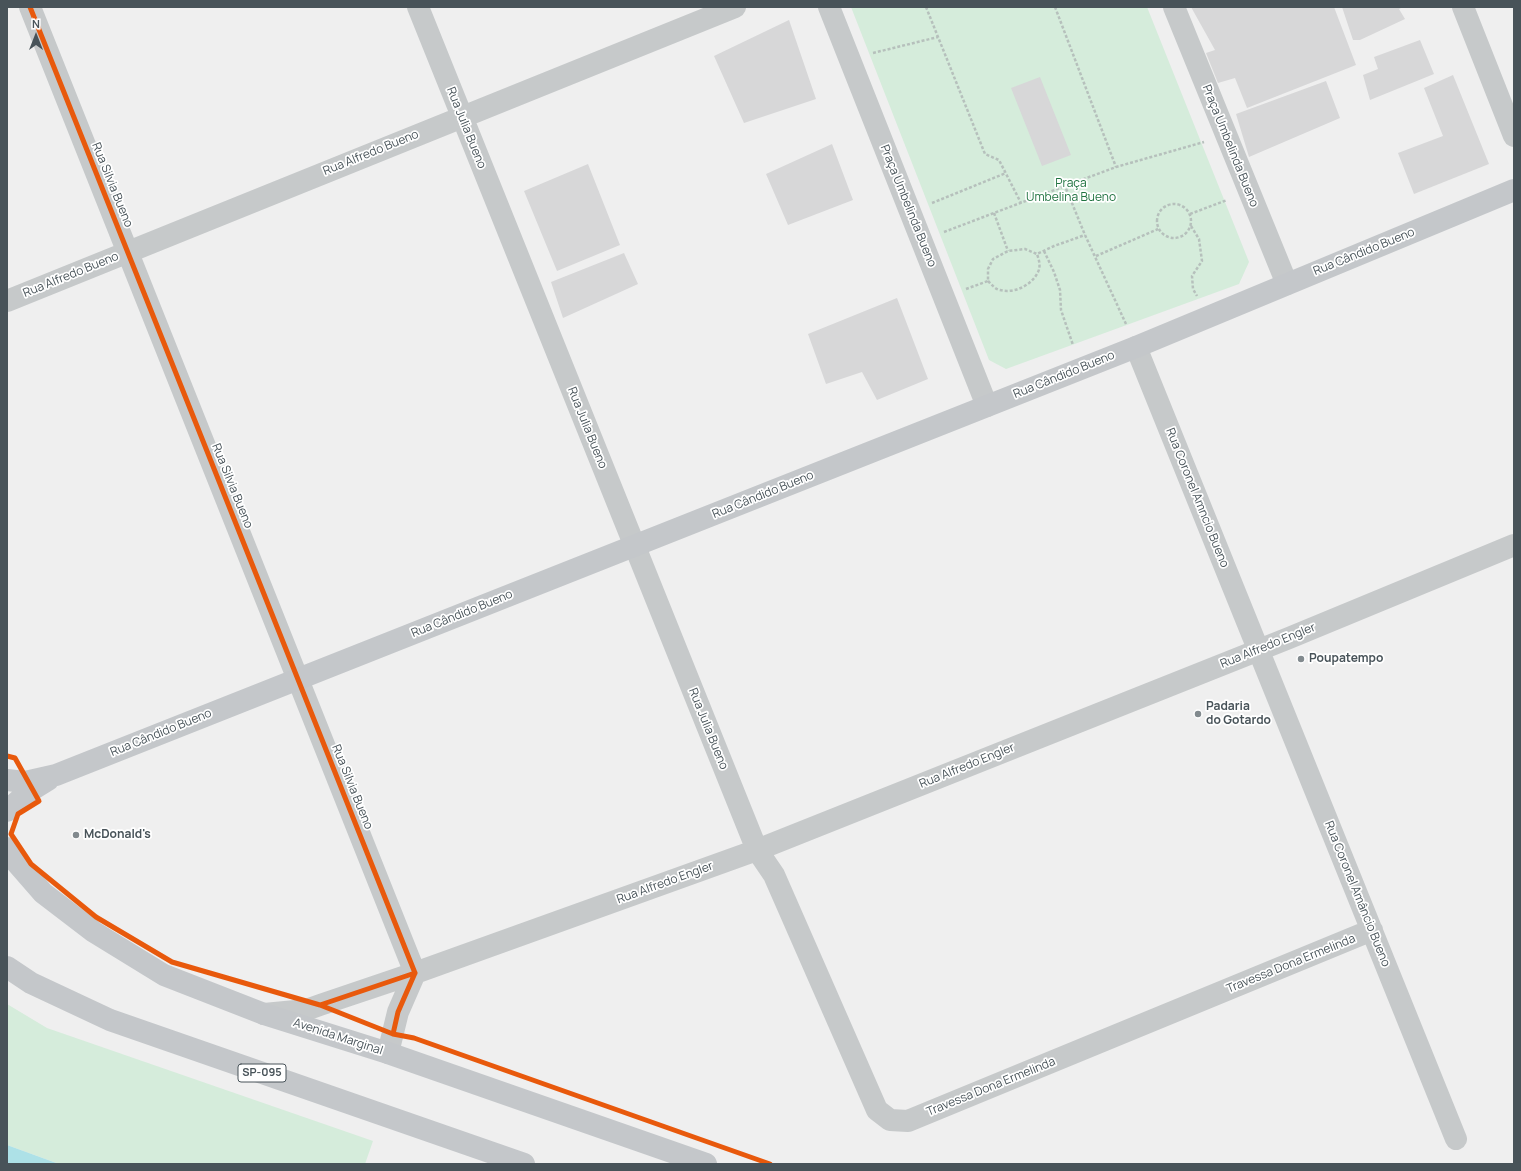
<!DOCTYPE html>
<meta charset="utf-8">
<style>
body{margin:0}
#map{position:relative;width:1521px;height:1171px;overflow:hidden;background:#efefef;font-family:Manrope,sans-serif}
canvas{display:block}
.frame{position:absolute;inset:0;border:8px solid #485359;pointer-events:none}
.north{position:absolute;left:16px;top:16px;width:40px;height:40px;-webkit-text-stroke:3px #fff;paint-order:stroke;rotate:0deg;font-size:11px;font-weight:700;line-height:16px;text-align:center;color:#485359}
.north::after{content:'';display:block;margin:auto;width:14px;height:18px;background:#485359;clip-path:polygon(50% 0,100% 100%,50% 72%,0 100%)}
</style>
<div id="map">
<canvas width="1521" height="1171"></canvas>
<div class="frame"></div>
<div class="north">N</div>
</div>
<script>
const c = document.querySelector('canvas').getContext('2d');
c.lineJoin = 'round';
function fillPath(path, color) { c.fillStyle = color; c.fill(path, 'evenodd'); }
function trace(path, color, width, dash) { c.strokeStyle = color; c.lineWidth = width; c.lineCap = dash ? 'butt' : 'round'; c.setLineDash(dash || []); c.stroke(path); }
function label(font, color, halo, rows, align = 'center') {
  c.font = font + ' Manrope,sans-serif'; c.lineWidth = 3.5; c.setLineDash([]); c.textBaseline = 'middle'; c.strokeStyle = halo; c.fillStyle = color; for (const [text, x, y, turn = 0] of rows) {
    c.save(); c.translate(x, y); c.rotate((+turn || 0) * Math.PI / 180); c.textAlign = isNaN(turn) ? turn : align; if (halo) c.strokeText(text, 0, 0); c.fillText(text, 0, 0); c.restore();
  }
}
fillPath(new Path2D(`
 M851 7H1147L1249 262 1239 284 1006 369 989 360Z
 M7 1004 47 1028 373 1141 365 1164H59L7 1145Z`), '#d5ecdb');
fillPath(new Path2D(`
 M7 1145 59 1164H7Z`), '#ade1e7');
fillPath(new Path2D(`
 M1191 7H1334L1356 65 1247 108 1235 78 1218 83 1206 53 1215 50Z
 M1342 7H1403L1399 9 1405 19 1360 40H1353Z
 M789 20 816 99 744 123 714 56Z
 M1420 40 1434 74 1370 100 1363 75 1378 69 1374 57Z
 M1453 75 1489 164 1414 194 1398 153 1443 136 1424 88Z
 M1040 77 1071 155 1042 166 1011 88Z
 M1326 81 1340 118 1249 157 1236 114Z
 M832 144 853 200 788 225 766 174Z
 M588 164 620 245 557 271 524 191Z
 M624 253 638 284 563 318 551 282Z
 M897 298 928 379 877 400 862 372 826 384 808 334Z`), '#d7d7d8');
trace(new Path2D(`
 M926 7 985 154 999 160 1021 203
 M1055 7 1116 167
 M873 53 938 37
 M932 203 1006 173
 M1157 221a17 17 0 1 1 34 0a17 17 0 1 1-34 0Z
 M994 213 1008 251
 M1190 214 1227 200
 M1191 226 1199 239 1202 261 1192 276 1193 289 1197 296
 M944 232 1065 186
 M1044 251 1054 272 1060 290 1061 310 1073 345
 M1096 256 1158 229
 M988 281C992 285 995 289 1000 290 1014 294 1032 285 1038 272 1041 266 1039 260 1037 254
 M966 289 988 281V269L993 259 1008 251 1025 249 1037 254 1054 246 1085 235
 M1126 324 1085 235 1065 186 1116 167 1204 142`), '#b6c0bc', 2.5, [3, 2]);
trace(new Path2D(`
 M30 7 415 973
 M418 7 757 850 774 875 877 1110 890 1120 908 1121 1372 930
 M829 7 987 406
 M1174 7 1287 284
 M1463 7 1514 136
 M7 301 735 7
 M1136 347 1456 1139
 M264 1014 306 1010 320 1005 415 973 757 850 1289 638 1514 545
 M388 1053 398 1012 415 973`), '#c6c9ca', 22);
trace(new Path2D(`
 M7 780 25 782 56 775 1136 347 1514 190
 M7 811 27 793 48 780
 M7 848 16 862 43 893 94 932 164 975 264 1014 388 1053 706 1164
 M7 967 31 983 110 1020 524 1164`), '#c4c7ca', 22);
trace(new Path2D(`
 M30 7 415 973
 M7 756 15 758 39 801 18 814 11 834 31 864 96 917 172 962 320 1005 393 1034 414 1038 770 1164
 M320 1005 415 973
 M393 1034 398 1012 415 973`), '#e8590c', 5);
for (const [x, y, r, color] of [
 [1301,659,4,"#828a8e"],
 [1198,714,4,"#828a8e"],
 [76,835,4,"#828a8e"]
]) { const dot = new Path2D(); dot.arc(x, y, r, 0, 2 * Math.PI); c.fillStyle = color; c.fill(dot); trace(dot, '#fff', 1.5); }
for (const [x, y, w] of [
 [262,1073,48]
]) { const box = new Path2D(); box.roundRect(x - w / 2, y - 9, w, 18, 3); c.fillStyle = '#fff'; c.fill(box); trace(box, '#485359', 1); }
label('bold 11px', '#485359', null, [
 ["SP-095",262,1073]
]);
label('12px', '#485359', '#fff', [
 ["Rua Julia Bueno",466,128,68],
 ["Praça Umbelinda Bueno",1230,146,68],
 ["Rua Alfredo Bueno",371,153,-22],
 ["Rua Silvia Bueno",112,185,68],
 ["Praça Umbelinda Bueno",908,206,68],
 ["Rua Cândido Bueno",1364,252,-22],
 ["Rua Alfredo Bueno",71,275,-22],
 ["Rua Cândido Bueno",1064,375,-22],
 ["Rua Julia Bueno",587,428,68],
 ["Rua Silvia Bueno",232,486,68],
 ["Rua Cândido Bueno",763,495,-22],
 ["Rua Coronel Amncio Bueno",1197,498,68],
 ["Rua Cândido Bueno",462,614,-22],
 ["Rua Alfredo Engler",1268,646,-22],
 ["Rua Julia Bueno",708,729,68],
 ["Rua Cândido Bueno",161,733,-22],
 ["Rua Alfredo Engler",967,766,-22],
 ["Rua Silvia Bueno",352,787,68],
 ["Rua Alfredo Engler",665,883,-20],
 ["Rua Coronel Amâncio Bueno",1357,894,68],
 ["Travessa Dona Ermelinda",1291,964,-22],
 ["Avenida Marginal",338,1037,18],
 ["Travessa Dona Ermelinda",991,1087,-22]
]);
label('12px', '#207340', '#fff', [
 ["Praça",1071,184],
 ["Umbelina Bueno",1071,198]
]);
label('bold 12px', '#485359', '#fff', [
 ["Poupatempo",1309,659],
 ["Padaria",1206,707],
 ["do Gotardo",1206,721],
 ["McDonald's",84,835]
], 'left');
</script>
